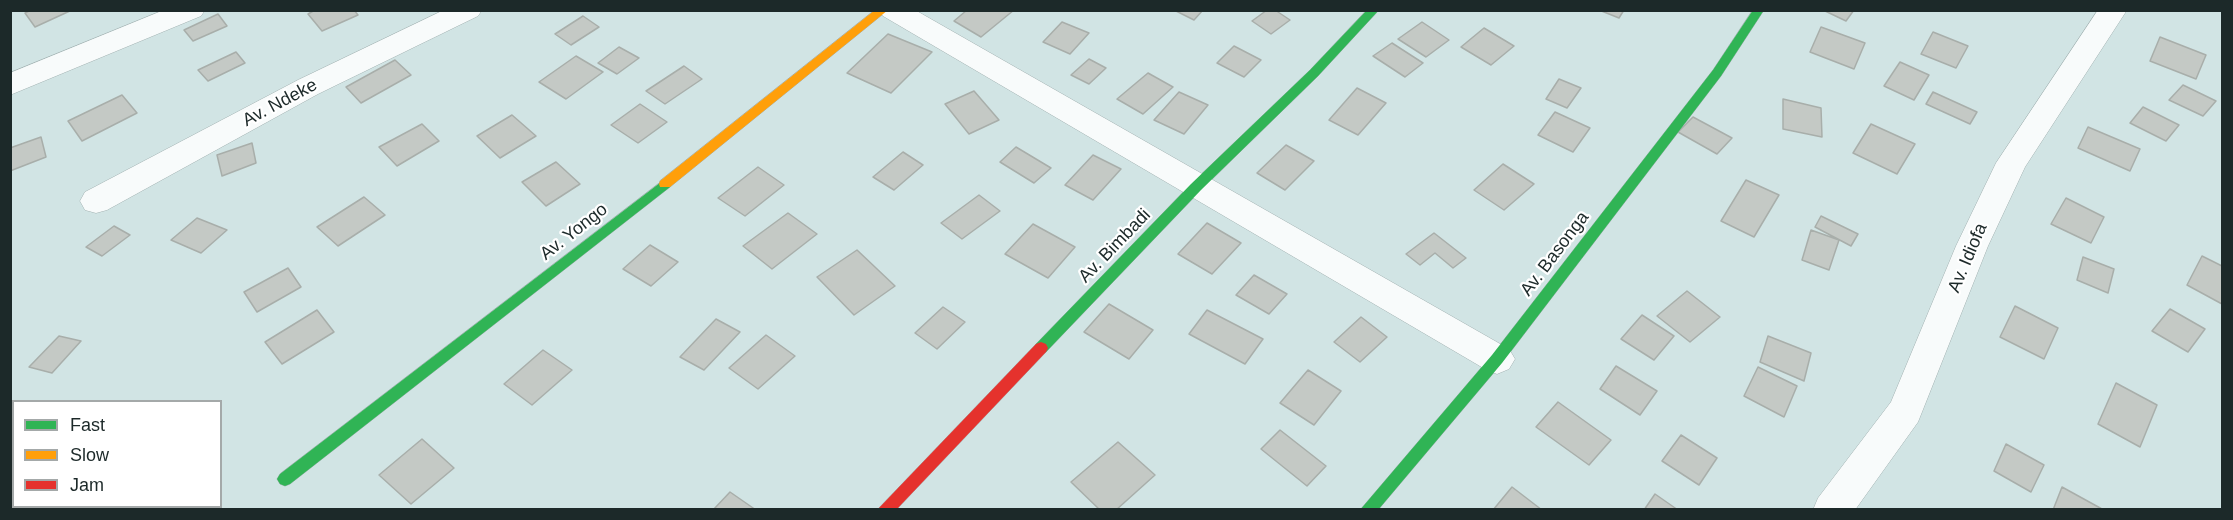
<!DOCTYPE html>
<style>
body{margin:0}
#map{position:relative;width:2233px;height:520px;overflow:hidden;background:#d1e4e4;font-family:Helvetica,sans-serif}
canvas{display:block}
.frame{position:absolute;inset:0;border:12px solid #1c2929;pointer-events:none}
.legend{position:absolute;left:12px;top:400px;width:210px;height:108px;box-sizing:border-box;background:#fff;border:2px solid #a4a9a9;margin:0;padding:8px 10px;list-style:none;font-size:18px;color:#1c2929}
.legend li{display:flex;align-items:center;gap:12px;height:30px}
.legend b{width:30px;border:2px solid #a4a9a9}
</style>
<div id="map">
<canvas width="2233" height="520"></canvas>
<div class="frame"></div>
<ul class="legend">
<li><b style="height:8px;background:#30b455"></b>Fast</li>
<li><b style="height:8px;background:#ff9f0a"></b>Slow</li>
<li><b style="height:8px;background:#e5322d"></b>Jam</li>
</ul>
</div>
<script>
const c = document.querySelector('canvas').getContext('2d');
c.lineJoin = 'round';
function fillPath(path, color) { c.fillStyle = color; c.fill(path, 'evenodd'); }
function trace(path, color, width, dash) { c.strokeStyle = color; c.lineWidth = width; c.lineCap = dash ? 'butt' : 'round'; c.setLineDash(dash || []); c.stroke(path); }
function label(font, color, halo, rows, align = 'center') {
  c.font = font + ' Helvetica,sans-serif'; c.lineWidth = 4.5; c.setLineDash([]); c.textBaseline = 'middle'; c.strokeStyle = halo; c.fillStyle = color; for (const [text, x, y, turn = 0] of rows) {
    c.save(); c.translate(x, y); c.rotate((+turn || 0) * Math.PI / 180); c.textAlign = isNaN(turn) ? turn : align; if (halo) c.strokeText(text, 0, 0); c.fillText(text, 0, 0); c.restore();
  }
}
const building = new Path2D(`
 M31 10H72L35 27 25 13Z
 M315 10H354L358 15 322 31 308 14Z
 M967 10H1014L981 37 954 21Z
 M1174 10H1203L1194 20Z
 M1267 10H1275L1290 20 1271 34 1252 21Z
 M1599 10H1624L1619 18Z
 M1823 10H1854L1846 21Z
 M218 14 227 26 193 41 184 30Z
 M583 16 599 27 571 45 555 34Z
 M1062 22 1089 33 1070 54 1043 42Z
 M1422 22 1449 40 1426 57 1398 39Z
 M1821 27 1865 43 1854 69 1810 52Z
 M1484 28 1514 46 1491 65 1461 47Z
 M1933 32 1968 46 1956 68 1921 54Z
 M888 34 932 52 891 93 847 73Z
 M2160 37 2206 55 2196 79 2150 61Z
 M1392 43 1423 63 1405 77 1373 56Z
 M1234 46 1261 60 1244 77 1217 63Z
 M619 47 639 58 617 74 598 63Z
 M236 52 245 63 208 81 198 70Z
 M576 56 603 72 566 99 539 82Z
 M1089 59 1106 68 1089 84 1071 75Z
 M395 60 411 75 361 103 346 87Z
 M1900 62 1929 75 1914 100 1884 86Z
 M684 66 702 79 665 104 646 91Z
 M1148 73 1173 87 1143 114 1117 99Z
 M1559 79 1581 88 1567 108 1546 99Z
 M2183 85 2216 101 2203 116 2169 100Z
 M1357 88 1386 103 1358 135 1329 120Z
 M974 91 999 120 969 134 945 104Z
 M1179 92 1208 105 1184 134 1154 120Z
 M1933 92 1977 112 1970 124 1926 104Z
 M122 95 137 113 82 141 68 121Z
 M1783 99 1821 108 1822 137 1783 129Z
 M640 104 667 122 638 143 611 125Z
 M2143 107 2179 125 2166 141 2130 123Z
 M1555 112 1590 128 1573 152 1538 135Z
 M512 115 536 136 500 158 477 136Z
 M1693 117 1732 138 1717 154 1678 132Z
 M422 124 439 141 397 166 379 147Z
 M1871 124 1915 144 1897 174 1853 153Z
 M2088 127 2140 149 2130 171 2078 148Z
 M41 137 46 157 10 171V148Z
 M252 143 256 163 222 176 217 155Z
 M1286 145 1314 161 1285 190 1257 173Z
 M1016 147 1051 168 1034 183 1000 162Z
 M903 152 923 165 894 190 873 177Z
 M1093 155 1121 169 1093 200 1065 185Z
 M556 162 580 184 546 206 522 182Z
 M1503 164 1534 184 1504 210 1474 190Z
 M758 167 784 185 745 216 718 198Z
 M1746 180 1779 195 1754 237 1721 221Z
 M979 195 1000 211 962 239 941 223Z
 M364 197 385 215 338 246 317 227Z
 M2066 198 2104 217 2091 243 2051 224Z
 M788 213 817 234 772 269 743 246Z
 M1821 216 1858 234 1851 246 1815 227Z
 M197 218 227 230 201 253 171 240Z
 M1207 223 1241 243 1212 274 1178 254Z
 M1033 224 1075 247 1048 278 1005 254Z
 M114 226 130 235 102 256 86 247Z
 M1811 230 1839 240 1829 270 1802 260Z
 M1434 233 1466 258 1453 268 1435 253 1420 265 1406 254Z
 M650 245 678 262 651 286 623 269Z
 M857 250 895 286 854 315 817 277Z
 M2202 256 2222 266V304L2187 285Z
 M2083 257 2114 269 2108 293 2077 280Z
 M288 268 301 287 257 312 244 292Z
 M1254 275 1287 294 1269 314 1236 295Z
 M1687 291 1720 317 1690 342 1657 316Z
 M1109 304 1153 330 1129 359 1084 332Z
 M2015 306 2058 328 2044 359 2000 337Z
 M943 307 965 322 937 349 915 333Z
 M2170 309 2205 329 2188 352 2152 331Z
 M317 310 334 332 282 364 265 342Z
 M1207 310 1263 339 1245 364 1189 334Z
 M1642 315 1674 336 1654 360 1621 339Z
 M1361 317 1387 337 1360 362 1334 342Z
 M716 319 740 332 704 370 680 357Z
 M766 335 795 356 758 389 729 368Z
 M59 336 81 341 52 373 29 367Z
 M1768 336 1811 353 1804 381 1760 362Z
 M543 350 572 370 532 405 504 384Z
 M1616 366 1657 391 1640 415 1600 389Z
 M1758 367 1797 386 1784 417 1744 396Z
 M1308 370 1341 391 1314 425 1280 403Z
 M2116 383 2157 405 2140 447 2098 424Z
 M1558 402 1611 440 1589 465 1536 427Z
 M1280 430 1326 466 1307 486 1261 449Z
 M1681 435 1717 458 1699 485 1662 461Z
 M422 439 454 468 411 504 379 475Z
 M1118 442 1155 475 1116 510H1100L1071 482Z
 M2006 444 2044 465 2031 492 1994 471Z
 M1512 487 1542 510H1493Z
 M2062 487 2102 509V510H2053Z
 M730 492 756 510H713Z
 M1655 494 1678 510H1644Z`);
fillPath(building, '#c4c9c5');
trace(building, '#a8aeaa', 1.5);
const street = new Path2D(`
 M164 10H205L201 16 10 95V73Z
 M444 10H482L478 16 318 94 107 210 96 213 85 210 80 201 85 192 298 80Z
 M879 10H915L1509 349 1515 359 1509 369 1497 374 1485 369 883 16Z
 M2098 10H2127L2025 167 1988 246 1918 422 1855 510H1813L1818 498 1891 402 1956 246 1996 163Z`);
const fast = new Path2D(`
 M1367 10H1379L1318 76 1201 190 1046 352 1041 354 1036 352 1034 348 1036 344 1191 184 1310 70Z
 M1753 10H1764L1721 76 1502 363 1378 510H1360L1492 355 1713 70Z
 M665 179 671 184 670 187 290 484 285 486 280 484 277 479 280 474Z`);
const slow = new Path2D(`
 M875 10H888L670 187H660L659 184 660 181Z`);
const jam = new Path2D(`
 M1041 342 1046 344 1048 348 1046 352 896 510H877L1036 344Z`);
trace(street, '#a2b1b1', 1);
trace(fast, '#a2b1b1', 1);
trace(slow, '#a2b1b1', 1);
trace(jam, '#a2b1b1', 1);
fillPath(street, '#f8fbfb');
fillPath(fast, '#30b455');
fillPath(slow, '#ff9f0a');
fillPath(jam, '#e5322d');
label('18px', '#1c2929', '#fff', [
 ["Av. Ndeke",280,103,-28],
 ["Av. Yongo",574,232,-38],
 ["Av. Bimbadi",1115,246,-46],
 ["Av. Basonga",1555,254,-53],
 ["Av. Idiofa",1968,258,-67]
]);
</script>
